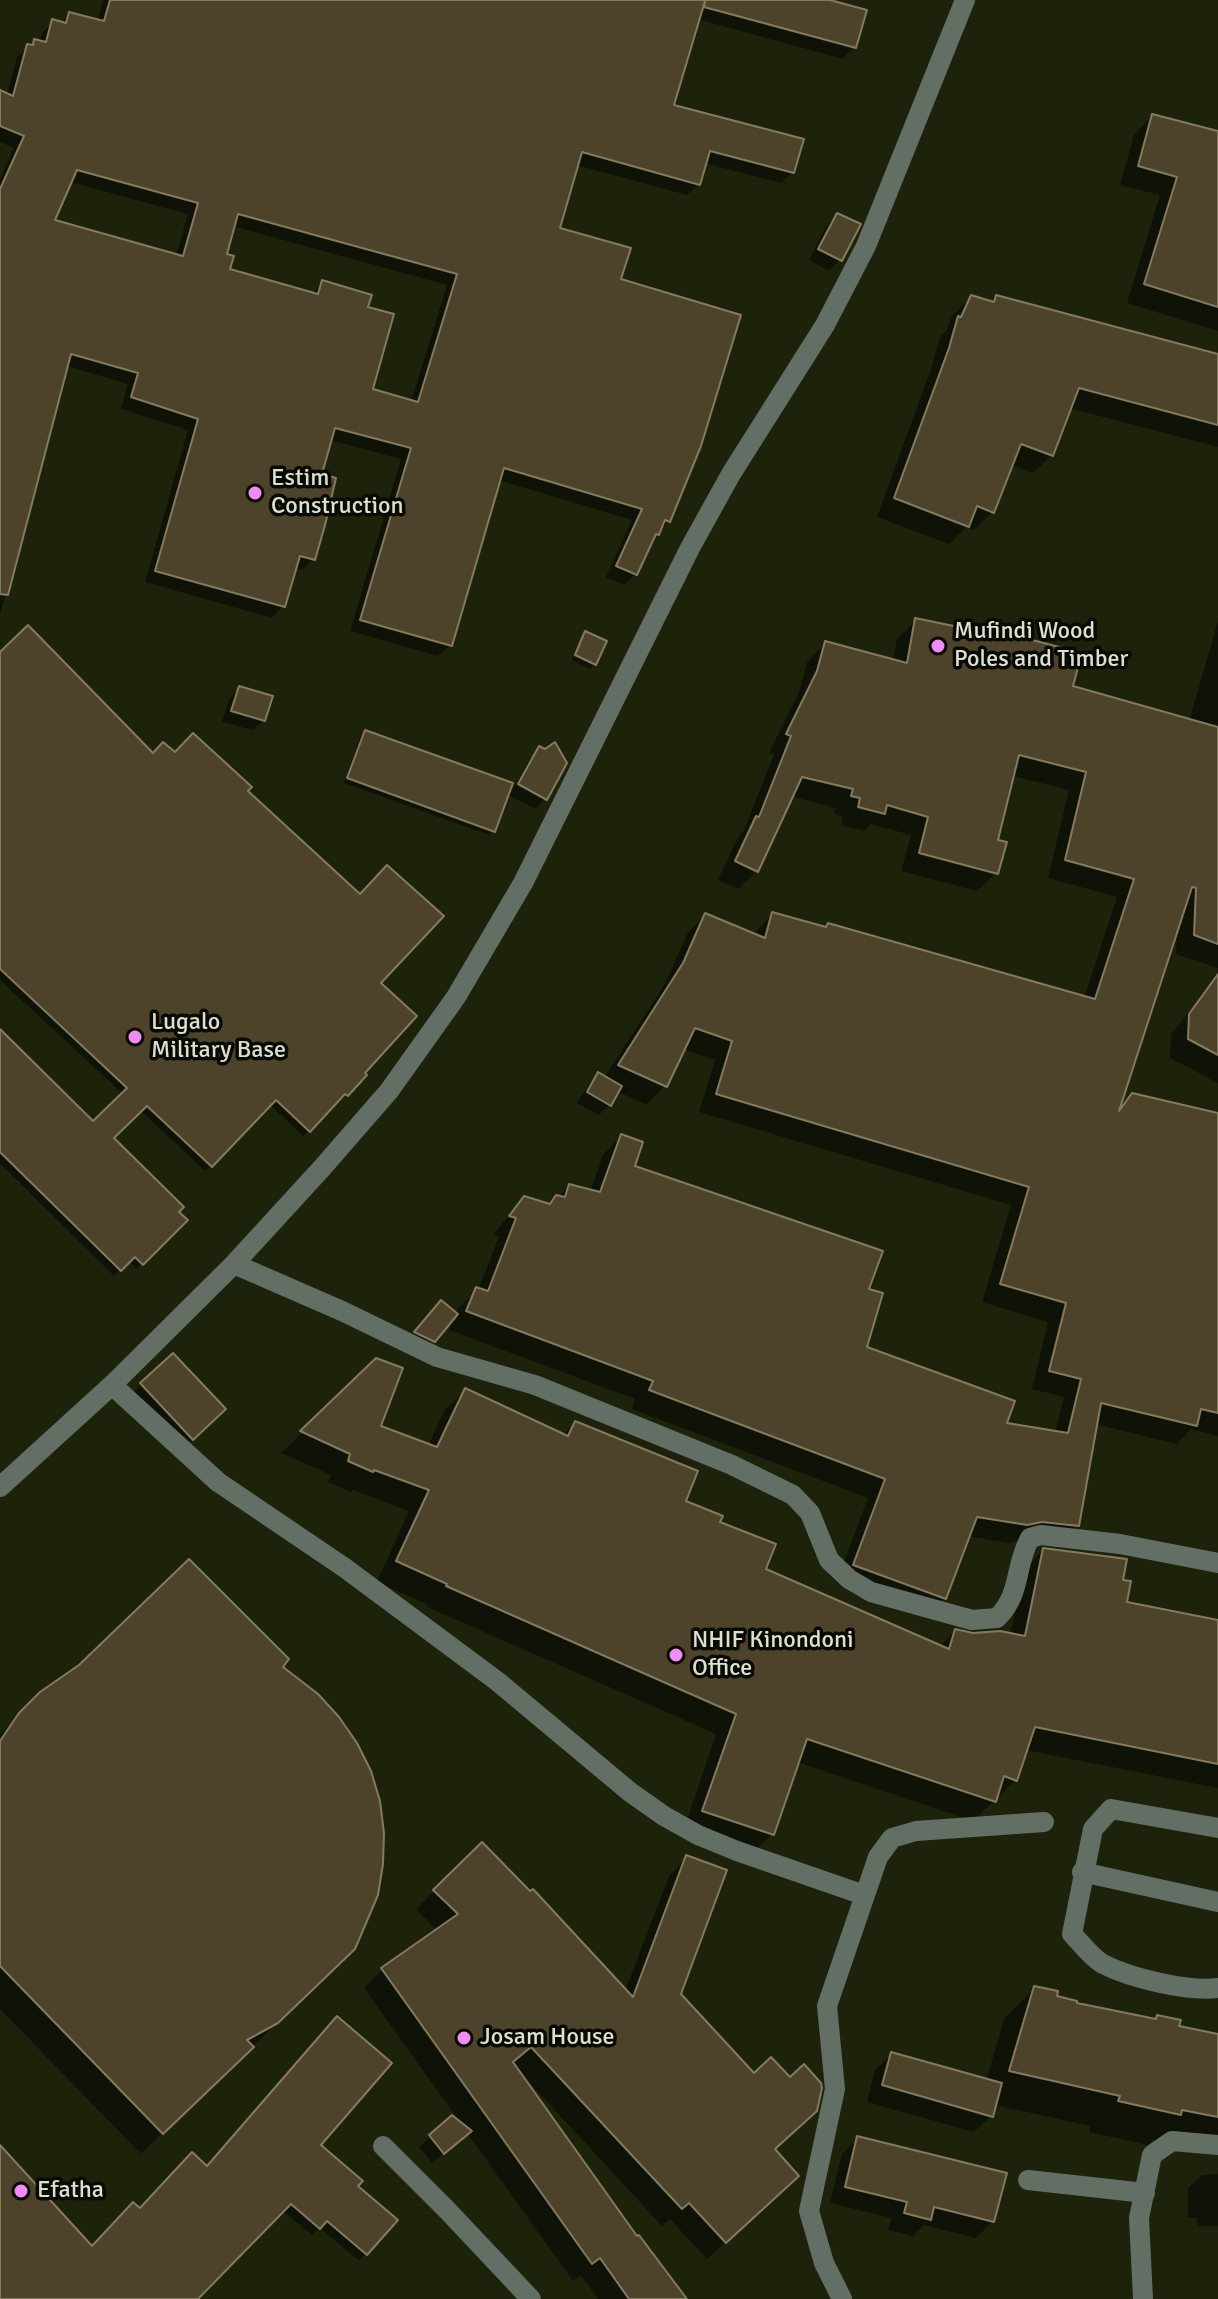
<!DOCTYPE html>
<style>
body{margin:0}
canvas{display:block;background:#1d220b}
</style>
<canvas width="1218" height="2299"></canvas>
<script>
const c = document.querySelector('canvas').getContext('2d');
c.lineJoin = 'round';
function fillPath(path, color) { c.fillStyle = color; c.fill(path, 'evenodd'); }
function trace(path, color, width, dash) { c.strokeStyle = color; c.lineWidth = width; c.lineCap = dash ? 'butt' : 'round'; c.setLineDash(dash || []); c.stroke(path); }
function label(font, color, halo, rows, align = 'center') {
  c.font = font + ' Signika,sans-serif'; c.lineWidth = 7; c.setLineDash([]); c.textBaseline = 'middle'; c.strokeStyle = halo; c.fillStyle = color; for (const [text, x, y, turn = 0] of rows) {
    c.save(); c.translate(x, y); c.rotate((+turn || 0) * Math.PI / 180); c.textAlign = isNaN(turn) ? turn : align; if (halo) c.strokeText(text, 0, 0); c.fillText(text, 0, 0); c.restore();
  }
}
fillPath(new Path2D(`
 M103 0H822L854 47 843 59 697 19 671 106 793 172 781 183 704 163 699 184 687 195 576 165 558 229 619 280 669 521 651 541 636 574 624 585 606 577 632 520 498 480 450 645 438 656 350 631 401 459 330 440 320 476 313 559 302 570 294 568 283 606 272 618 145 582 188 430 121 409 128 384 66 366 0 615V179L14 148 0 142V97L7 95 17 57 35 41 39 42 42 33 53 22 60 24 70 14 97 21ZM70 182 188 214 176 256 52 222ZM232 226 447 285 411 402 371 390 366 309 323 283 311 294 227 271 224 255Z
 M1152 116 1218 133V331L1127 303 1160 195 1120 185 1134 135Z
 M837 215 858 225 840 260 829 271 809 260 826 226Z
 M971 297 990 303 997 297 1218 356V447L1069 408 1052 455 1033 473 1010 465 993 511 974 530 966 527 949 544 877 517 931 369 940 337 946 331 952 316Z
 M916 620 976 632 980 628 1071 687 1189 721 1218 621V968L1176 954 1177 930 1117 1111 1133 1095 1218 1115V1436L1191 1429 1177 1444 1095 1424 1077 1525 1058 1544 1023 1540 1008 1543 968 1536 945 1598 926 1617 836 1583 868 1498 632 1409 635 1399 449 1330 454 1317 422 1351 405 1343 431 1313 455 1314 458 1308 478 1290 499 1237 493 1234 524 1199 548 1206 570 1186 590 1192 603 1155 621 1136 633 1167 867 1291 864 1348 1005 1424 1055 1433 1064 1397 1032 1389 1048 1322 982 1302 1011 1205 699 1112 715 1060 683 1049 665 1086 646 1105 617 1091 610 1104 599 1115 577 1103 588 1086 598 1075 604 1078 665 984 687 934 705 915 753 935 772 914 1084 998 1117 897 1048 878 1069 790 1012 776 996 841V873L977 891 901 871 911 835 871 824 864 831 841 825 843 817 834 814 835 808 791 796 757 871 738 889 718 880 738 837 744 830 774 754 769 753 799 692 807 662 826 643 893 661 897 639Z
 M586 634 595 664 590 669 572 660Z
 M0 655 153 756 175 755 245 791 379 983 362 1073 364 1075 303 1136 269 1104 205 1171 140 1110 112 1138 185 1220 136 1269 128 1261 114 1276 0 1163V1032L93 1124 123 1094 0 980Z
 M239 688 264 720 253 730 222 722 229 699Z
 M365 732 510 794 529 760 539 749 545 799 535 809 507 794 494 830 489 835 344 783 360 737Z
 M1218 977V1083L1170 1058 1171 1034Z
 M376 1361 378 1427 428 1446 444 1411 465 1390 563 1435 575 1423 683 1502 718 1523 764 1570 939 1647 956 1631 972 1635H1010L1023 1571 1043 1550 1121 1581 1125 1603 1218 1622V1788L1026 1750 1016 1780 973 1821 797 1762 772 1834 751 1855 683 1832 716 1734 427 1607 428 1605 377 1582 409 1511 353 1490 351 1492 328 1482 331 1475 281 1453Z
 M141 1384 213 1420 182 1449 131 1395Z
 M280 1667 331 1971 141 2154 0 2009V1735L41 1693Z
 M482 1844 625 1991 669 1876 687 1857 678 1994 773 2150 779 2194 707 2259 670 2219 662 2226 527 2080 525 2082 670 2299H598L581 2275 573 2281 467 2133 432 2163 419 2147 455 2115 364 1988 382 1970 438 1931 416 1909Z
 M1035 1988 1054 1998 1154 2021 1158 2017 1177 2028 1218 2036V2154L1153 2140 1148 2145 1089 2132 1090 2126 994 2105 991 2116 974 2132 867 2102 875 2070 892 2054 986 2081 1004 2019Z
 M858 2138 993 2221 976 2238 924 2225 913 2236 888 2230 891 2218 830 2203 842 2154Z
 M319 2145 355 2186 395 2221 359 2261 319 2227 312 2235 282 2210 195 2299H0V2148L91 2249 139 2210 207 2168Z
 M1218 2174V2226H1197V2218H1188V2188L1202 2175Z`), '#0007');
const building = new Path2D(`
 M110 0H830L867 10 856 48 704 7 705 1 674 105 804 139 794 173 710 151 700 185 582 152 560 228 631 248 621 279 741 315 701 446 670 522 665 520 659 535 656 534 637 575 616 566 642 509 504 468 452 646 360 620 411 448 335 428 322 474 336 478 325 525 315 560 300 556 285 607 155 571 198 419 131 397 138 373 71 354 8 595 0 594V189L24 136 0 126V90L13 96 27 44 33 45 34 39 46 42 52 19 66 23 69 12 104 21ZM77 170 198 203 183 256 55 220ZM238 214 457 274 418 402 373 389 394 314 368 307 372 295 322 280 318 294 230 269 234 256 227 254Z
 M1152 114 1218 131V307L1144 284 1177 177 1138 166Z
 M837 213 861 224 842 261 818 249Z
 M971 295 994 302 996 295 1218 354V425L1079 388 1053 456 1021 444 994 513 977 506 969 527 894 498 949 348 958 316 961 317Z
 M915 618 978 631 979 626 1082 653 1073 686 1218 727V944L1194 935 1196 888 1192 887 1119 1111 1132 1093 1218 1113V1413L1201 1409 1197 1426 1101 1403 1079 1526 1042 1522 1027 1525 977 1517 946 1599 853 1565 885 1479 649 1390 653 1381 466 1311 476 1287 488 1291 516 1218 509 1216 524 1196 550 1204 556 1195 565 1197 569 1184 600 1192 621 1134 643 1142 635 1166 883 1251 869 1289 883 1293 867 1347 1015 1401 1007 1423 1068 1433 1081 1379 1049 1371 1066 1303 1000 1284 1029 1187 716 1094 732 1041 695 1028 667 1087 618 1065 683 963 705 913 765 938 772 912 826 927 828 923 1095 999 1134 879 1065 860 1086 772 1019 755 998 840 1007 842 998 874 919 853 928 817 887 805 885 814 858 807 860 798 851 796 853 789 802 777 758 872 735 861 756 816 759 817 791 736 786 734 817 671 825 641 907 663Z
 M28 625 153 753 163 742 175 752 193 733 252 787 248 791 360 894 387 865 444 916 381 983 417 1016 365 1073 367 1075 348 1096 345 1094 310 1132 276 1100 212 1167 147 1106 114 1138 184 1207 179 1212 188 1220 143 1265 135 1257 121 1271 0 1152V1029L93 1121 127 1088 0 969V652Z
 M585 631 607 641 596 665 575 655Z
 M239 686 273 696 265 721 231 711Z
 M365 730 513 783 495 832 347 778Z
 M555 742 567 763 547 800 518 784 539 746 545 749Z
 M1218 974V1055L1188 1039 1189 1014Z
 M598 1072 622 1086 611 1106 587 1092Z
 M441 1300 458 1314 435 1342 414 1332Z
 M173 1353 226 1409 193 1440 140 1383Z
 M376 1358 403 1368 381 1426 437 1447 465 1388 568 1436 575 1421 698 1471 686 1501 723 1516 720 1522 776 1544 766 1569 949 1649 955 1629 973 1633 1000 1631 1025 1636 1043 1548 1127 1559 1123 1580 1131 1581 1127 1602 1218 1620V1764L1035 1727 1017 1781 1004 1776 996 1802 807 1739 774 1835 702 1811 736 1714 446 1586 447 1584 396 1561 429 1490 374 1470 373 1472 348 1461 350 1454 300 1431Z
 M189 1559 289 1659 283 1667 318 1694 339 1717 357 1743 371 1771 380 1801 384 1833 383 1864 378 1895 355 1949 278 2023 247 2040 254 2047 163 2134 0 1966V1741L19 1713 40 1692 79 1665Z
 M482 1842 530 1891 533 1889 633 1997 686 1855 727 1870 681 1994 754 2073 771 2057 790 2077 804 2064 821 2083 822 2088 817 2111 775 2149 799 2176 726 2243 689 2203 682 2209 531 2047 513 2062 637 2236 639 2235 687 2299H629L600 2258 592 2264 381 1968 458 1914 433 1890Z
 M1034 1986 1058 1991 1057 1996 1077 2001V2003L1156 2019 1157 2015 1181 2020 1179 2026 1218 2034V2117L1182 2110 1181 2115 1118 2101 1120 2096 1009 2071Z
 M337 2016 392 2063 321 2145 363 2181 358 2186 398 2220 367 2255 327 2221 320 2229 291 2204 198 2299H0V2145L92 2246 133 2202 140 2208 192 2152 207 2166Z
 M891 2052 1002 2083 993 2117 882 2085Z
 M452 2115 472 2131 444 2154 429 2135Z
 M857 2136 1007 2173 994 2222 934 2207 931 2220 904 2213 907 2202 845 2187Z`);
fillPath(building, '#4d432b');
trace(building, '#847a60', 2);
trace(new Path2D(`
 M234 1264 342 1311 437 1357 535 1385 732 1465 793 1495 810 1513 829 1560 849 1579 871 1592 972 1620 997 1618C1022 1593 1014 1567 1030 1538L1041 1535 1120 1544 1218 1563
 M112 1385 218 1482 345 1568 497 1681 630 1792 664 1816 698 1835 737 1851 864 1895
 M0 1487 112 1385 234 1264 322 1168 389 1091 456 997 523 883 690 548 731 474 825 325 866 246 965 0
 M1218 1828 1111 1809 1093 1829 1072 1934C1081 1943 1092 1958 1103 1964 1130 1978 1188 1992 1218 1988
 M1082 1872 1218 1902
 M383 2146 448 2211 531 2299
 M1028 2180 1145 2193
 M842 2299 824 2263 809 2211 835 2089 827 2006 878 1857 892 1838 916 1831 1044 1822
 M1143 2299 1139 2218 1152 2155 1172 2141 1218 2145`), '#636f65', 20);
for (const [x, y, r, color] of [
 [255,493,8,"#f18bf5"],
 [938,646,8,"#f18bf5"],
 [135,1037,8,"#f18bf5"],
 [676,1655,8,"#f18bf5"],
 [464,2038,8,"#f18bf5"],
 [21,2191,8,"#f18bf5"]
]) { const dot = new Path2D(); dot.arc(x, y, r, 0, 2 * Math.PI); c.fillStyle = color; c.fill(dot); trace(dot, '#080a03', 3); }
label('24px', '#dce0d2', '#080a03', [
 ["Estim",271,479],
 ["Construction",271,507],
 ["Mufindi Wood",954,632],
 ["Poles and Timber",954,660],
 ["Lugalo",151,1023],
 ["Military Base",151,1051],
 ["NHIF Kinondoni",692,1641],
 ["Office",692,1669],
 ["Josam House",480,2038],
 ["Efatha",37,2191]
], 'left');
</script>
